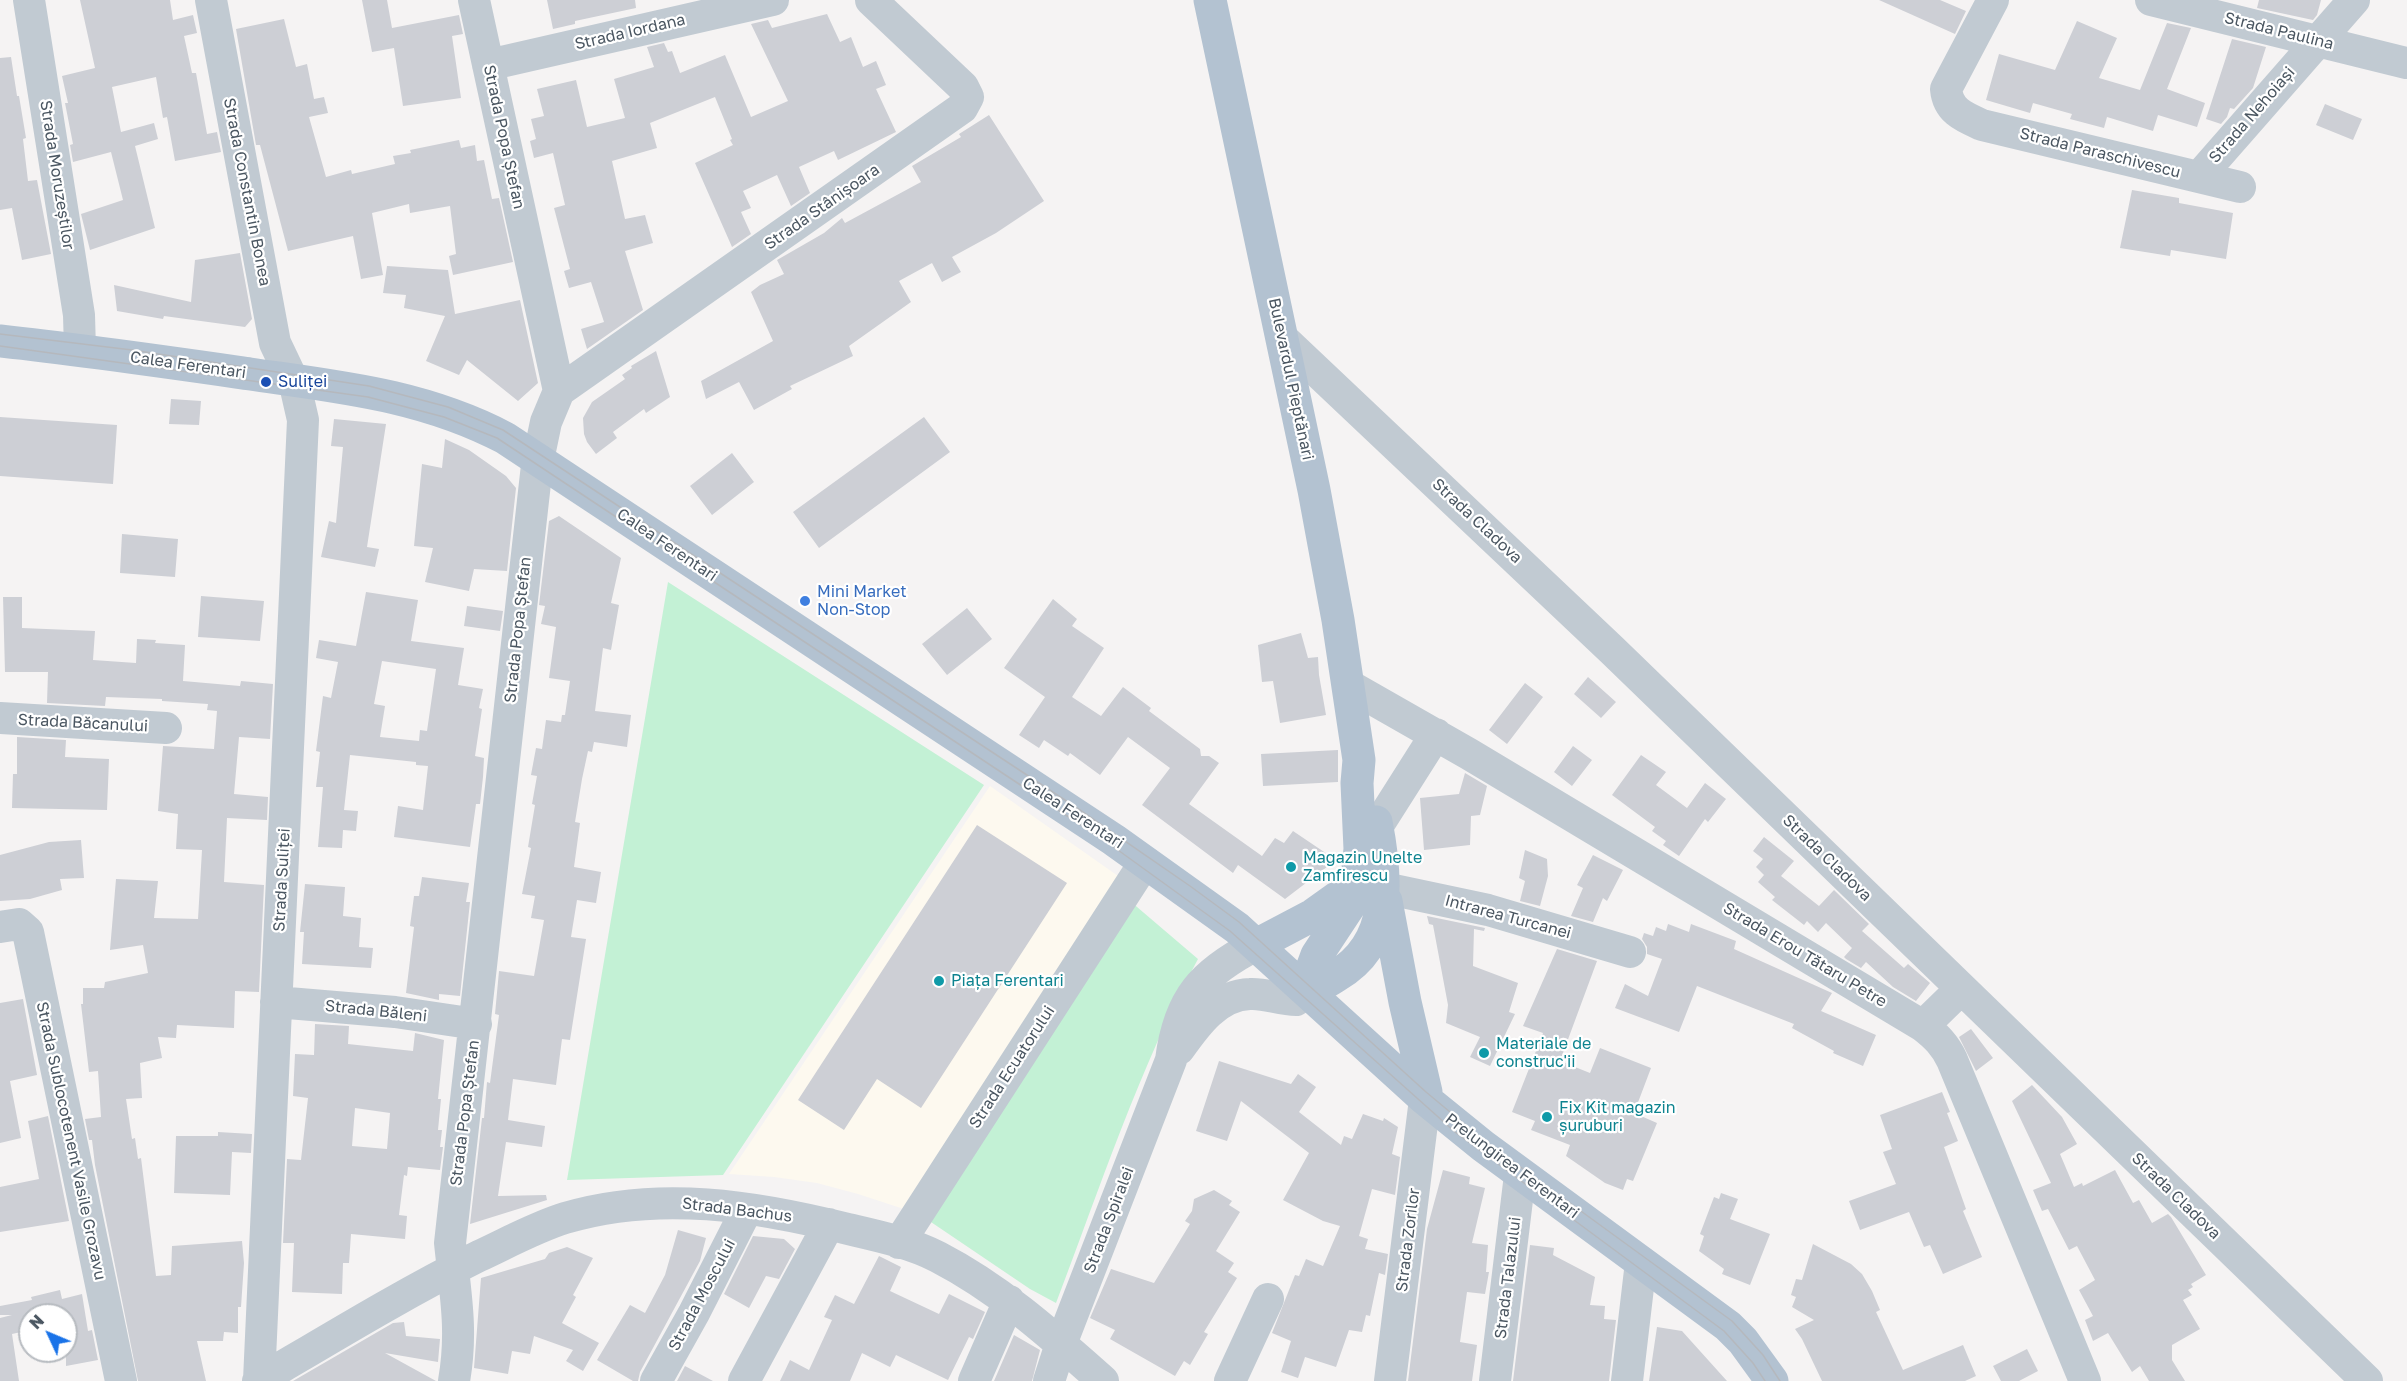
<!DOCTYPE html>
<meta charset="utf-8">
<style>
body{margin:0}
#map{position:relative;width:2407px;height:1381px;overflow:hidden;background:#f5f3f3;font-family:"Golos Text",sans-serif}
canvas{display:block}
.north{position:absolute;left:18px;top:1303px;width:60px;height:60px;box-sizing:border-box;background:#fff;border:2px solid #b7bbc0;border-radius:50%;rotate:314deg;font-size:16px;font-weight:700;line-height:24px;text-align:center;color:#4a5661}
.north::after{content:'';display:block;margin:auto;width:21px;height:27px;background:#1a73e8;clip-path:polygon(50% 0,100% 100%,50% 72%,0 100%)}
</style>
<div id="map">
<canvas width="2407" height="1381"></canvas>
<div class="north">N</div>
</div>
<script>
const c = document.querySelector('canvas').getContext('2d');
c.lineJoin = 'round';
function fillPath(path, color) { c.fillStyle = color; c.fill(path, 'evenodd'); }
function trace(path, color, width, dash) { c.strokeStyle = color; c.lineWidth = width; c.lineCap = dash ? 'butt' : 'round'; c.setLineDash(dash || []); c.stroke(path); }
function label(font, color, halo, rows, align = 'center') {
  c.font = font + ' "Golos Text",sans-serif'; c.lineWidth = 4.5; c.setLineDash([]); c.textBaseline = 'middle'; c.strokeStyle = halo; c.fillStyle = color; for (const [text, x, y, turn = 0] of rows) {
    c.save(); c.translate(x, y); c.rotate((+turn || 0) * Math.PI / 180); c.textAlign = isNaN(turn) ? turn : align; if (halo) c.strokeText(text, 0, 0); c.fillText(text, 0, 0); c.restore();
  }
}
fillPath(new Path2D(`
 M990 786 1128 883 913 1212 858 1194 817 1183 774 1177 729 1174Z`), '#fdf9ef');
fillPath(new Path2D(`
 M668 582 984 785 723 1175 567 1180Z
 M1130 901 1198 959C1139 1068 1100 1188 1056 1303L1030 1289 925 1218Z`), '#c3f1d5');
fillPath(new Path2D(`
 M80 0H170L173 20 193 15 197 33 184 36 192 73H196L207 134 217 132 221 152 175 161 167 117 163 118 156 77 112 87 121 132 154 123 158 139 135 146 155 228 90 250 81 214 123 200 111 152 73 162 70 145 73 144 65 103H68L62 76 95 68Z
 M362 0H387L392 28 459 15 463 34 452 36 461 98 403 106 394 48 372 52Z
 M547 0H635L636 8 575 21V24L553 29Z
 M1879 0H1940L1966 11 1955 34Z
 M2259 0H2321L2317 15 2313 20 2257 8Z
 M827 14 840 42 851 37 863 67 876 61 886 85 876 89 896 132 838 160 834 151 799 167 810 193 791 206 777 175 743 191 751 208 741 212 751 234 732 247 695 163 733 145 730 140 732 139 715 97 650 123 657 148 612 161 625 219 645 215 653 243 625 251 643 310 587 349 581 329 604 322 591 282 569 288 564 271 570 269 554 208 565 205 553 153 534 158 530 141 536 139 531 119 544 116 537 89 576 80 587 127 625 118 614 79 654 67 647 47 664 43 668 52 672 51 680 73 725 55 751 117 788 101 751 24 768 20 772 28Z
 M284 19 296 67 307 64 314 99 324 97 328 113 309 117 326 177 351 170 352 174 395 164 393 156 411 153 410 150 459 140 461 148 475 145 477 161 484 160 492 199 499 198 513 262 453 275 449 256 456 254 450 206 410 213 409 204 372 213 383 275 361 279 353 236 288 251 260 145H256L236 29Z
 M2077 21 2117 38 2099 78 2140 90 2167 23 2191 28 2167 89 2205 103 2197 127 2158 115 2153 131 2107 117 2104 128 2070 119 2072 114 2033 103 2030 113 1986 100 1999 54 2055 70Z
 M2232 39 2266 47 2253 88 2234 109 2230 108 2227 117 2221 124 2206 119Z
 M11 57 17 96H19L26 138 23 139 28 181 37 180 51 254 22 260 12 208 0 210V58Z
 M2325 104 2362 119 2353 140 2316 125Z
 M989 115 1044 201 996 233 952 257 961 272 942 282 932 263 899 281 911 302 849 346 853 356 790 386 792 389 754 410 739 382 706 399 701 381 773 341 751 292 760 285 784 274 777 260 824 233 842 218 845 223 921 182 912 166 961 137 959 134Z
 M2132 190 2179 198V203L2233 213 2226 259 2171 250 2170 256 2120 248Z
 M240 253 252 319 245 327 164 316 163 319 117 311 114 285 191 302 195 260Z
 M387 266 448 270 455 314 520 300 538 383 518 401 467 360 459 375 426 361 445 316 404 308 406 295 383 293Z
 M656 351 670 397 646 413 644 409 613 432 617 438 596 454 587 442 584 434 583 418 592 402 625 379 622 375 632 368 631 366Z
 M171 399 201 401 199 425 169 424Z
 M0 417 117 425 113 484 0 476Z
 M924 417 950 452 819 548 793 512Z
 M334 419 386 424 367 547 379 549 375 567 321 557 329 521 336 523 343 447 331 446Z
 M445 439 469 450 506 476 516 488 507 571 474 569 469 591 425 582 433 548 414 546 422 464 442 468Z
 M732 453 754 482 712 515 690 486Z
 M559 516 621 558 611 603 619 605 611 650 603 648 595 711 631 715 627 747 594 742 592 752 588 751 582 779 575 822 580 823 574 867 601 872 596 903 577 900 571 937 586 939 570 1040 562 1039 556 1085 513 1079 508 1120 545 1126 542 1147 506 1142 498 1196 546 1195 547 1200 470 1224 482 1118H484L487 1082 490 1083 499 1015 495 1014 499 971 534 976 544 920 531 918 535 896 522 894 531 848 528 847 535 805 532 804 537 776 531 775 536 748 542 749 546 720 561 722 562 715H565L570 681 549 678 556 627 541 624 545 606 539 605 549 521Z
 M122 534 178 539 175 577 120 573Z
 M366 592 418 600 411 641 464 648 458 685 483 689 479 708 482 709 475 756 484 758 483 777 480 804H476L470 847 394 837 398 806 423 810 428 766 416 765V762L350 755 344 810 358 811 356 831 343 830 342 848 318 847 323 787H316L320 752 316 751 323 696 331 698 338 662 316 658 319 640 356 646ZM382 661 436 669 427 731 420 730 419 741 380 737 385 706 374 704Z
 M201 596 264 601 260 641 198 637Z
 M3 597H22V628L95 631 93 660 136 663 137 639 156 640 155 643 185 645 183 681 240 686 241 681 273 684 270 739 239 737 234 794 268 797 267 820 227 818 224 882 264 885 259 992 235 991 234 1028 177 1025 176 1038 158 1037 162 1058 140 1063 142 1098 126 1099 132 1139 135 1138 138 1159 141 1158 156 1276 171 1275 172 1246 242 1241 244 1263 241 1307H238V1333L224 1332 223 1341H197L206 1381H138L95 1165 92 1140H89L85 1119 101 1117 98 1071 89 1072 81 1004H83V988H104L105 982 148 973 143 945 110 950 116 879 158 881 154 918 198 919 202 850 176 849 178 814 158 811 163 746 214 749 217 711 207 710 208 704 162 701V699L106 697 105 706 47 703 48 672H5Z
 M1053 599 1077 619 1072 626 1104 648 1072 697 1101 716 1123 687 1151 708 1149 711 1200 749 1201 756H1209L1219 763 1189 804 1262 856 1275 838 1284 843 1293 831 1336 860 1285 899 1238 865 1233 873 1142 805 1170 768 1128 737 1100 775 1070 753 1068 756 1044 740 1039 748 1019 735 1045 697 1004 668Z
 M467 606 503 611 500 631 464 626Z
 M967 608 992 639 947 675 922 644Z
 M1301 633 1308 658 1318 657 1319 675 1326 715 1280 723 1273 681 1262 682 1258 645Z
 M1588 677 1616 702 1601 718 1574 694Z
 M1525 683 1543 697 1507 744 1489 730Z
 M17 737 66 740 65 757 109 759 107 810 12 808 13 774H17Z
 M1573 746 1592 760 1572 786 1554 772Z
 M1338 750V782L1263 786 1261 754Z
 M1641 755 1666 772 1656 785 1687 808 1705 783 1726 799 1708 822 1705 819 1679 856 1663 845 1666 841 1652 831 1655 827 1612 795Z
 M1465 773 1487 786 1480 815 1471 816 1470 845 1424 850 1420 798 1459 794Z
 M977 825 1067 883 921 1108 877 1079 844 1130 798 1100Z
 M1764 837 1794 861 1781 876 1819 906 1834 890 1869 924 1862 931 1904 968 1908 964 1930 983 1916 1001 1893 987 1866 962 1861 968 1846 959 1844 957 1852 948 1826 923 1818 932 1807 921 1804 925 1772 900 1775 897 1758 882 1764 875 1756 867 1763 859 1753 851Z
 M81 840 84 878 60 879 62 890 30 899 0 901V855L49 842Z
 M1525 850 1547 859 1548 876 1540 906 1520 901 1525 881 1519 878Z
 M1593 855 1623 870 1607 901 1603 898 1593 922 1571 916 1583 888 1577 885Z
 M422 877 469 883 466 902H470L460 996 439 994V1000L406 993 414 927 410 926 414 896H419Z
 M305 884 345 887 343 916 361 918 359 947 373 948 371 968 302 964 304 932H300Z
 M1427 916 1485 928 1484 931 1474 929 1473 966 1518 983 1509 1012 1515 1014 1490 1066 1470 1057 1480 1037 1446 1023 1448 1005 1433 925 1429 924Z
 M1668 924 1689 932 1691 924 1736 941 1734 949 1832 993 1821 1011 1876 1035 1863 1066 1833 1053 1834 1051 1792 1028 1794 1024 1697 986 1679 1032 1615 1008 1625 984 1648 996 1662 959 1647 954V947L1642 939 1644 933 1653 936 1656 927 1666 931Z
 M1557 949 1597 961 1560 1061 1590 1073 1600 1048 1651 1068 1634 1113 1657 1123 1633 1181 1627 1179 1623 1190 1605 1183 1566 1156 1570 1145 1531 1130 1535 1121 1512 1112 1543 1033 1523 1026Z
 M23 999 37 1075 10 1081 21 1138 0 1143V1003Z
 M315 1024 349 1026 348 1044 413 1051 415 1033 444 1040 438 1099H441L438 1130H442L440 1147H443L440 1170 408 1167 407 1176 404 1175 399 1215 407 1216 405 1239 351 1234 349 1263H343L342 1294 292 1292 294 1243H283L287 1159 301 1160 308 1098 293 1096 295 1054 314 1055ZM355 1108 390 1113 387 1149 352 1146Z
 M1971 1029 1993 1058 1976 1071 1959 1037Z
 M1219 1061 1291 1084 1298 1074 1316 1087 1299 1112 1341 1145 1344 1136 1352 1139 1363 1114 1383 1121 1384 1118 1398 1127 1392 1154 1400 1157 1395 1195 1372 1189 1359 1236 1368 1239 1365 1249 1388 1254 1385 1275 1379 1273 1370 1316 1366 1315 1362 1332 1349 1330 1336 1367 1305 1357 1298 1378 1281 1372 1291 1341 1272 1333 1295 1275 1299 1276 1306 1259 1323 1266 1340 1226 1323 1221 1283 1200 1309 1153 1241 1101 1227 1141 1196 1131Z
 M2032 1085 2062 1117 2077 1144 2060 1154 2074 1187 2082 1183 2083 1186 2115 1170 2133 1203 2139 1200 2152 1223 2168 1214 2171 1217 2206 1275 2191 1284 2193 1287 2188 1290 2192 1295 2183 1300 2200 1329 2172 1345V1360L2185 1381H2149L2140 1366 2132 1372 2108 1333 2093 1341 2085 1320 2093 1316 2079 1290 2095 1280 2077 1246 2069 1250 2048 1209 2042 1211 2033 1190 2051 1183 2012 1101Z
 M1942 1092 1950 1112 1947 1113 1958 1141 1944 1147 1966 1209 1963 1211 1982 1257 1943 1274 1930 1245 1924 1247 1909 1212 1860 1230 1849 1201 1896 1184 1883 1152 1892 1149 1880 1115Z
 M48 1116 69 1221 0 1232V1187L39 1179 28 1121Z
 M218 1132 252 1134 251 1153 232 1152 230 1195 174 1193 176 1136H218Z
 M1443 1170 1470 1177 1469 1184 1485 1188 1472 1243 1488 1245 1486 1272H1489L1485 1294 1467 1292 1460 1342 1477 1345 1472 1381H1408L1427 1229Z
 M1214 1190 1232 1201 1229 1205 1240 1212 1216 1251 1234 1263 1228 1272 1237 1278 1204 1332 1208 1334 1190 1365 1184 1361 1175 1376 1110 1339 1115 1330 1090 1318 1111 1269 1154 1283 1190 1224 1185 1221 1192 1211 1194 1199Z
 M1721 1193 1738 1199 1730 1219 1770 1234 1750 1285 1722 1274 1724 1269 1699 1251 1704 1236 1700 1234 1714 1197 1719 1199Z
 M678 1230 706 1238 700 1261 640 1372 638 1381H633L597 1360 630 1305 645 1313 665 1275Z
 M753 1236 784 1239 795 1249 779 1279 766 1276 749 1308 724 1294Z
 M1813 1244 1851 1264 1862 1274 1872 1291 1880 1310 1876 1312 1903 1370 1963 1345 1976 1376 1965 1381H1822L1802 1339 1795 1329 1814 1320 1792 1307 1796 1297 1791 1295 1796 1279 1802 1280Z
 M1530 1245 1554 1248 1553 1255 1595 1277 1590 1305 1605 1306 1604 1319 1616 1320 1609 1381H1513Z
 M567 1247 593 1258 573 1295 576 1297 562 1323 599 1343 583 1371 566 1361 573 1350 534 1336 530 1354 512 1351 508 1374 474 1368 481 1278 545 1259 549 1253Z
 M879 1256 901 1267 890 1291 939 1314 949 1294 985 1312 973 1339 969 1337 948 1380 896 1355 890 1367 862 1353 850 1381H780L790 1360 809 1370 832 1320 824 1317 835 1295 854 1304Z
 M60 1290 62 1299 82 1294 88 1331 92 1330 98 1360 66 1366V1315H26L30 1330 12 1334 19 1381H0V1318L12 1315H0V1306L32 1300 31 1297Z
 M404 1322 406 1336 440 1339 438 1362 385 1353 436 1381H293L393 1323Z
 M1657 1327 1682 1331 1727 1381H1649Z
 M1014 1335 1040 1350 1032 1381H994Z
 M2027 1349 2038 1371 2019 1381H2001L1993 1366Z
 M685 1366 713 1381H677Z`), '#cdcfd5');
trace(new Path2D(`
 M29 0 79 315 80 350
 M211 0 275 343 295 385 303 420 259 1380
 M1993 0 1946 89C1948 111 1964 117 1982 125L2240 187
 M2151 0 2406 63
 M488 65 773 0
 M2199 177 2354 0
 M1283 339 1612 650 2367 1381
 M559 391 962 108 968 97 963 87 871 0
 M1348 685 1469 754 1923 1026C1936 1036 1945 1045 1952 1060L2085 1381
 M0 718 166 728
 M1377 827 1436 734
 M1384 888 1488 910 1630 952
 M0 927 19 924 28 932 121 1381
 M276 1002 395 1012 476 1024
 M1923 1026 1961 989
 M1179 1049C1196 1025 1217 995 1250 994 1265 993 1280 1000 1296 1000L1307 991
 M899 1243 1145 862
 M258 1381C331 1338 403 1294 479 1256 507 1243 536 1227 565 1218 659 1190 756 1206 848 1229 878 1236 911 1243 938 1257 1000 1289 1051 1335 1103 1381
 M454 1381C463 1330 455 1292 450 1243L537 465 546 422 559 391 474 0
 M656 1381 694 1313 747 1209
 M744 1381 829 1224
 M974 1381 1009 1301
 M1049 1381 1061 1344 1171 1060C1179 998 1202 973 1256 945
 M1230 1381 1268 1299
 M1390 1381 1425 1099
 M1495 1381 1520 1175
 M1627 1381 1641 1262`), '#c1cad2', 32);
trace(new Path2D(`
 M1210 0 1314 490 1338 620 1359 760 1357 783 1360 849 1356 889 1350 905 1317 955 1307 982V991
 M0 341C83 350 166 362 250 374 340 387 423 395 505 438L1114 840 1237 928 1425 1099 1483 1146 1728 1326 1743 1341 1772 1381
 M1386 901 1405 1002 1426 1092 1425 1099
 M1256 945 1313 915 1341 895 1351 884
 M1307 991C1318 988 1326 982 1336 976 1393 943 1387 878 1376 822`), '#b3c2d1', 33);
trace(new Path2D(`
 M0 334 132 350 369 386 448 407 503 430 1077 808 1190 886 1239 922 1426 1092 1486 1142 1732 1321 1763 1355 1780 1381
 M0 346 368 397 444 417 497 438 1111 845 1230 931 1455 1132 1724 1331 1753 1363 1765 1381`), '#b5b8bd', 1.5);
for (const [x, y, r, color] of [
 [266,382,6,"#1a4fb4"],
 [805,601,6,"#3f7fe0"],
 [1291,867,6,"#0f9aa8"],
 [939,981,6,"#0f9aa8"],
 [1484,1053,6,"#0f9aa8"],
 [1547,1117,6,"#0f9aa8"]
]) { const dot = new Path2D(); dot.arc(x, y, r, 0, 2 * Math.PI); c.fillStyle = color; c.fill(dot); trace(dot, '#fff', 2); }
label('16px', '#4a5661', '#fff', [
 ["Strada Paulina",2279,31,14],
 ["Strada Iordana",630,32,-13],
 ["Strada Nehoiași",2252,115,-49],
 ["Strada Popa Ștefan",504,137,78],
 ["Strada Paraschivescu",2100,153,14],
 ["Strada Moruzeștilor",57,175,81],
 ["Strada Constantin Bonea",247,192,79],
 ["Strada Stânișoara",822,207,-35],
 ["Calea Ferentari",188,365,8],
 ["Bulevardul Pieptănari",1291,379,78],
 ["Strada Cladova",1477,521,43],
 ["Calea Ferentari",667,545,34],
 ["Strada Popa Ștefan",518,630,-84],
 ["Strada Băcanului",83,723,3],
 ["Calea Ferentari",1073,813,33],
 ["Strada Cladova",1827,858,44],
 ["Strada Suliței",282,880,-87],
 ["Intrarea Turcanei",1508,917,15],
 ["Strada Erou Tătaru Petre",1805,955,31],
 ["Strada Băleni",376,1011,6],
 ["Strada Ecuatorului",1012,1067,-57],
 ["Strada Popa Ștefan",465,1113,-83],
 ["Strada Sublocotenent Vasile Grozavu",71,1141,78],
 ["Prelungirea Ferentari",1512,1166,37],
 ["Strada Cladova",2176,1196,44],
 ["Strada Bachus",737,1210,7],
 ["Strada Spiralei",1109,1220,-69],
 ["Strada Zorilor",1408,1240,-83],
 ["Strada Talazului",1508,1278,-83],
 ["Strada Moscului",702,1295,-62]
]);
label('16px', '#164399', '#fff', [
 ["Suliței",278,382]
], 'left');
label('16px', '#366cbe', '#fff', [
 ["Mini Market",817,592],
 ["Non-Stop",817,610]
], 'left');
label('16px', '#0d838f', '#fff', [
 ["Magazin Unelte",1303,858],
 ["Zamfirescu",1303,876],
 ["Piața Ferentari",951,981],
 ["Materiale de",1496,1044],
 ["construc'ii",1496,1062],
 ["Fix Kit magazin",1559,1108],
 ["șuruburi",1559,1126]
], 'left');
</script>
